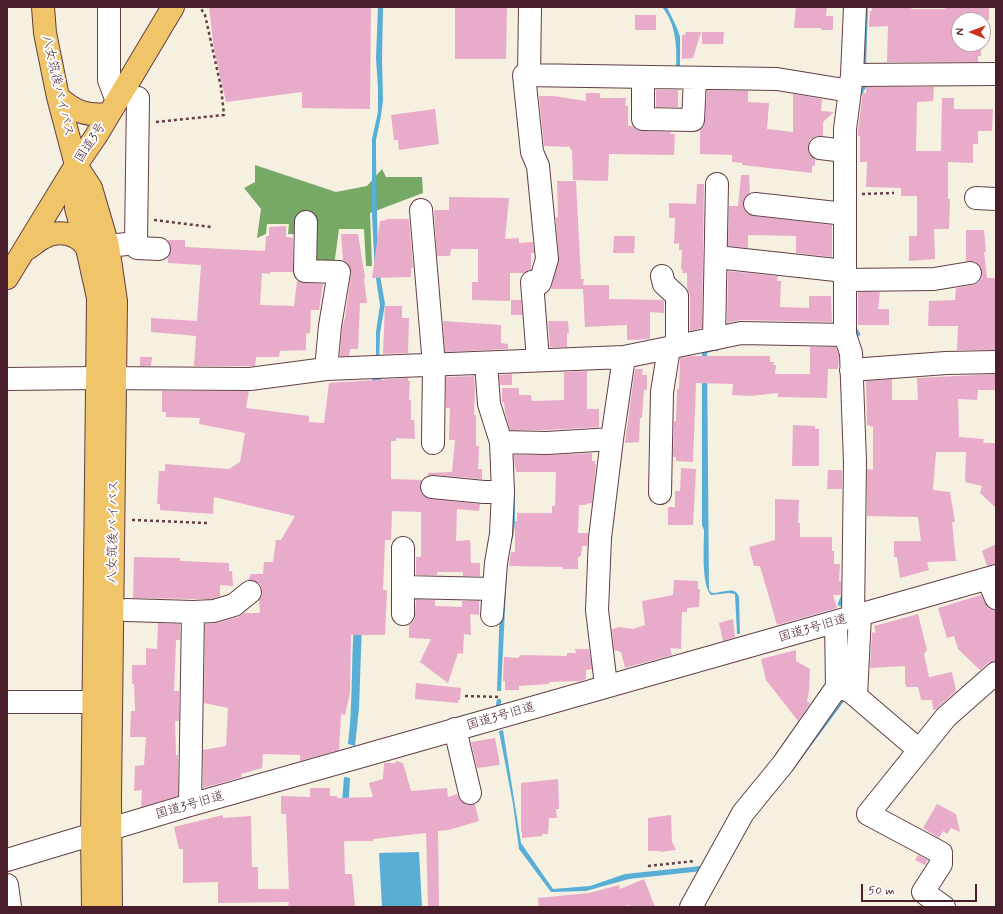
<!DOCTYPE html>
<meta charset="utf-8">
<style>
body{margin:0}
#map{position:relative;width:1003px;height:914px;overflow:hidden;background:#f5f0e0;font-family:Mynerve,sans-serif}
canvas{display:block}
.frame{position:absolute;inset:0;border:8px solid #4a1f2b;pointer-events:none}
.north{position:absolute;left:951px;top:12px;width:40px;height:40px;box-sizing:border-box;background:#fff;border:1px solid #b7a5aa;border-radius:50%;rotate:271deg;font-size:11px;font-weight:700;line-height:16px;text-align:center;color:#4a1f2b}
.north::after{content:'';display:block;margin:auto;width:14px;height:18px;background:#c8321e;clip-path:polygon(50% 0,100% 100%,50% 72%,0 100%)}
.scale{position:absolute;left:861px;top:884px;width:116px;height:18px;box-sizing:border-box;border:2px solid #4a1f2b;border-top:0;padding-left:5px;font-size:12px;line-height:14px;white-space:nowrap;color:#4a1f2b;-webkit-text-stroke:3px #fff;paint-order:stroke}
</style>
<div id="map">
<canvas width="1003" height="914"></canvas>
<div class="frame"></div>
<div class="north">N</div>
<div class="scale">50 m</div>
</div>
<script>
const c = document.querySelector('canvas').getContext('2d');
c.lineJoin = 'round';
function fillPath(path, color) { c.fillStyle = color; c.fill(path, 'evenodd'); }
function trace(path, color, width, dash) { c.strokeStyle = color; c.lineWidth = width; c.lineCap = dash ? 'butt' : 'round'; c.setLineDash(dash || []); c.stroke(path); }
function label(font, color, halo, rows, align = 'center') {
  c.font = font + ' Mynerve,"Klee One",sans-serif'; c.lineWidth = 4; c.setLineDash([]); c.textBaseline = 'middle'; c.strokeStyle = halo; c.fillStyle = color; for (const [text, x, y, turn = 0] of rows) {
    c.save(); c.translate(x, y); c.rotate((+turn || 0) * Math.PI / 180); c.textAlign = isNaN(turn) ? turn : align; if (halo) c.strokeText(text, 0, 0); c.fillText(text, 0, 0); c.restore();
  }
}
fillPath(new Path2D(`
 M255 165 336 192 367 186 382 169 386 177H422L423 193 370 213 372 266H366L364 229H339L334 266 300 270 296 234H288L289 224H267L266 234 257 238 261 209 244 188 255 182Z`), '#75a965');
fillPath(new Path2D(`
 M378 7H383L382 59 383 100 381 116 376 140V159L378 264 385 304 380 333 379 360H376V332L380 305 375 272 372 216V139L378 112V88L376 58Z
 M662 7H667L677 28 680 37V71L676 70C677 49 677 25 662 7Z
 M863 7H868L866 70H861Z
 M722 343 724 348 707 353 709 590 712 593C722 593 736 585 739 597L740 634H737L735 594 729 593 711 595C701 585 704 545 704 530L702 525V351Z
 M373 372 381 378 362 624 359 708 355 746 348 744C353 704 351 664 354 623 360 539 368 456 373 372Z
 M512 452 515 498V524L513 538 509 546 507 568 501 691H497L500 603Z
 M846 635H850L848 696 802 758 758 812 825 719Z
 M503 730 521 843 553 889 590 886 625 874 701 866 702 871 629 879 586 891 551 892 519 849 513 804 499 731Z
 M344 777 350 778 348 814H341Z
 M419 852 422 907H382L379 853Z`), '#58aed5');
trace(new Path2D(`
 M859 95 866 83
 M853 327 858 334
 M840 604 843 597
 M498 706 499 701`), '#58aed5', 4.5);
fillPath(new Path2D(`
 M209 7H371L370 109 302 108V92L226 102 214 49Z
 M455 7H507L506 59H455Z
 M796 7H827L826 16H833V30H821V28H794Z
 M872 7H912L911 9H945V7H989V20H959V44H981V56H978V62H887L888 26 869 27 870 11H872Z
 M635 15H656V30H635Z
 M686 32H701L693 58 682 59V35H685Z
 M702 32H724L723 44H702Z
 M866 87H934L933 101 917 102 916 151H941L942 98H954V109H993L992 131H978V144H973V163L948 162V199H950L949 229H934L935 259 909 261V236H917V196H901V188L866 187 867 162H860V136H858V130L862 98 863 93H866Z
 M656 90H678V107H656Z
 M707 90 748 91V102L769 103 767 129 793 132V94L822 99 821 111 834 112 823 122V136L815 137 810 140 808 146 809 153 815 159V166H812V173L742 165V163L732 162V155L700 154V130L704 126 705 121Z
 M586 93H600V98H626L625 106H628V126H633L637 130 642 131 671 132 670 134H675L674 155 609 154 608 181 573 180 572 150 570 149V147L544 146 539 96H553L586 101Z
 M435 109 439 144 399 150 398 140H394L391 115Z
 M741 175H749L750 193 745 197 743 203 744 209 747 214 754 216 832 225V257L796 253V236L748 235V248L728 246 729 206H738Z
 M557 181H576L581 279H584L583 285H609V299L663 300 664 301V313L650 312V339L627 340V325L585 327 583 289H551L559 258 556 221V217H558Z
 M697 184H704L702 328 690 331V296L687 288V273H682L683 270H681L682 250H679V243L674 244 675 218H669V203L696 204Z
 M449 197 509 198 505 239 519 238V243L533 242 534 253H531V270L527 271 524 273H510V301L472 300V282H478V249H451L450 256H437L434 210H449Z
 M387 219H409L413 268H411V277L372 278 380 221 387 220Z
 M286 226V237L293 238V272H270V274L262 273 260 305 294 306 297 281 305 283 323 284 319 310H311L310 333 306 334V350L280 351 279 357H256L255 366H194L196 336 151 332V318L197 321 201 265 168 263V257L171 249 168 240H185V247L265 251 266 236H269V227Z
 M966 230H984L986 252H984L987 278H996V350H957L958 326H928L929 301 955 300 956 288 972 285 978 283 982 278V271L979 265 974 261H966Z
 M341 234H358L365 278 364 279 367 303H360L358 349H350L349 356H340L342 328 345 318 351 274 350 267 346 262 343 260Z
 M614 236H635L634 253H613Z
 M728 271 778 276 777 281H781L780 307 809 308V296H831L832 322 741 320 727 323Z
 M858 292H880L878 309H889V325H858Z
 M511 300H521L522 315H511Z
 M385 306H402V318H409L408 353 383 354Z
 M443 321 501 325V343L508 344V349L445 352Z
 M548 321H568L569 333H567V347H550Z
 M810 347H836L839 355 838 369H828L827 398 778 397V393L751 396 732 395 733 384 696 383 693 462 676 461V457H673L674 421H676L677 389H679L680 358 692 356H770V362H774L773 365H776L775 374H810Z
 M140 357H152L151 366H140Z
 M635 369H643L642 375H647V390H644L642 418H640L639 442 625 443Z
 M587 371V409H599V427L547 430H510L505 412 504 402H502V388H519V395H531L532 401 564 400V372Z
 M512 374V385H500L499 375Z
 M996 374V390H978L977 400 958 399 959 437 984 439 983 443H996V508L980 493 982 486 965 482 966 452H936L933 490 950 492 955 522H952L956 561 927 562 929 570 900 578 897 557H894V541H921L918 517 867 516V469L873 470V427L867 425 866 381 892 379V400H918L917 378Z
 M474 376 475 389 474 415H476V446H479L478 469H482V479L433 475H428V473L452 472 455 440H449L450 408H446V377Z
 M408 378V381H410L409 400H411V420H414L415 439 396 438V441H391V479L422 480 420 485 421 492 424 497 430 499 480 504 479 511 457 509 456 541 470 540 471 563H480V576H463V572H437V575H416V557H421V512L392 511 391 540H385L384 567 383 590H387L385 635H351L350 693 345 715 341 714 339 750 300 761V755L263 754 262 768 241 774 242 777 203 788V750L226 746 228 708 204 703 205 624 218 623 238 617 244 613H260L259 600 262 596V590L260 584 255 581 248 580 251 574H263L264 562H273L276 540H281L295 516 214 497 213 514 160 510V504H157L159 471H165V464L229 469 240 462 245 433 199 424 200 418 166 417V412H162V391H249L246 408 309 416V422L324 423 329 383Z
 M793 425 815 426V429H819V466H792Z
 M592 453V461H595V464L596 465 592 503 586 504V505H579L578 533H588L587 546H582L581 556 578 557V569H563V567L509 566 511 552H515V521H517V513H552V506H555L556 472H516V469H515L514 455H548Z
 M681 468 696 469 693 525H668V507H675V491H680Z
 M828 470H842V489H827Z
 M775 499 799 500 798 523H800V537H832V551H834V564H840L839 581H841V595H833L837 608 777 625 760 566H754L749 547 775 540Z
 M996 544V564L987 566 982 551Z
 M134 557 180 558V561L229 563V571H232L233 586 220 585V596L212 599H193L133 598Z
 M674 580 698 581V589H700L699 607 687 608V612H682L681 649 670 648 672 655 625 668 621 652 614 650 612 629 619 627 633 629 645 625 642 601 673 595Z
 M981 595 988 608 996 610V661L988 663 980 670 958 649 954 636 947 638 938 608Z
 M416 600H435V606L462 607V601H479V615L470 614 471 635 464 634 463 654 458 653 448 683 420 662 431 639 409 638V625L414 621 415 614Z
 M918 614 927 650 924 654 929 677 952 672 956 691 935 710 933 709 932 700H921L918 687H906V685L905 684V666L870 668 872 632 876 633 874 626Z
 M733 619 735 637 723 641 719 623Z
 M158 623 180 624V640H176L174 691H179V721H175L176 755H178V796L141 807 142 790 134 791 135 766 144 765 146 737H130L131 711H135L134 684H132V665H146V648L157 649Z
 M575 649H589L592 669 586 670V679L580 681 549 682V684L519 686V690H505V681H503L504 657 518 658 521 655 567 656V653H576Z
 M796 650V661L810 669 809 691 807 701 810 703 798 721 766 680 761 659Z
 M416 683 461 688 460 700H458V703L415 699Z
 M495 738 500 765 477 768 471 742Z
 M396 761 403 763 411 791 447 788 448 797 457 794 461 801 466 805 475 804 479 821 449 830 438 831 439 907H428L426 833 373 839V841H344L345 874H352L355 906H353V907H288L289 902 218 903V882L183 883V849H179L174 827 223 815V818L251 816 252 867H258V889H289L286 814H281V796L310 797V788H330V796H337V798L373 797 369 783 383 779 384 763H395Z
 M558 779 559 809H556L557 818H549L548 834H542V836L522 838V832L521 831V783Z
 M937 804 956 814 960 832 951 828 947 834 943 831 939 838 923 828Z
 M671 815 672 842 676 850 660 852V851H648V818Z
 M918 855 928 860 925 865 915 860Z
 M644 879 655 907H631L630 905 620 907H539L538 898 589 893 619 885 620 889Z`), '#e9abca');
const minor = new Path2D(`
 M109 7V80L117 101
 M529 75 530 7
 M852 75 996 74
 M643 78V119L693 120 695 79
 M820 148 845 151
 M976 198 996 199
 M755 204 845 214
 M421 210 434 365 433 443
 M306 222 305 271 339 272 330 326 326 369
 M136 243 137 248 159 249
 M108 246 136 243 138 98
 M726 258 845 271
 M662 276 664 284 677 296V346
 M845 280 934 279 970 273
 M714 339 717 184
 M538 360 532 282 540 283 547 259 538 166 532 152 524 75 777 79 850 91
 M486 363 489 404 501 442 503 492 501 534 496 563 492 615
 M851 370 946 363 996 362
 M7 379 96 378 250 379 326 369 624 357 741 333 845 335
 M501 442 547 443 612 439
 M432 487 484 492H503
 M660 493 662 392 669 348
 M988 579 996 598
 M403 587 494 589
 M126 610 193 612 190 805
 M193 612 214 611 234 605 250 592
 M403 614V548
 M853 617 855 462 851 353 845 335V129L852 75 855 7
 M605 677 597 610 600 538 612 439 624 357
 M837 687 850 691 919 750
 M856 696 860 615
 M7 702H93
 M455 729 470 793
 M7 860 190 805 996 576
 M7 885 10 907
 M691 907 743 813 783 764 837 687 836 622
 M944 907 923 892 941 864V853L868 814 946 717 996 673`);
const highway = new Path2D(`
 M43 7 45 33 58 97 76 165V208L87 248 98 298 92 835 93 907
 M58 97C75 112 86 116 109 114
 M76 165 91 188 108 246 116 301 110 798 111 907
 M27 249C32 246 37 241 43 238 58 229 78 233 87 248
 M7 278 76 165 96 136 173 7`);
trace(minor, '#643e46', 24);
trace(highway, '#643e46', 24);
trace(new Path2D(`
 M156 122 224 115 221 87 205 15 200 7
 M862 194 894 193
 M154 220 211 227
 M132 520 207 523
 M465 696 500 697
 M648 866 695 861`), '#643e46', 2.5, [3, 3]);
trace(minor, '#fff', 22);
trace(highway, '#f0c469', 22);
label('13px', '#4a1f2b', '#fff', [
 ["八女筑後バイパス",57,86,77],
 ["国道3号",91,143,-57],
 ["八女筑後バイパス",114,532,-89],
 ["国道3号旧道",813,629,-16],
 ["国道3号旧道",501,717,-16],
 ["国道3号旧道",190,806,-16]
]);
</script>
